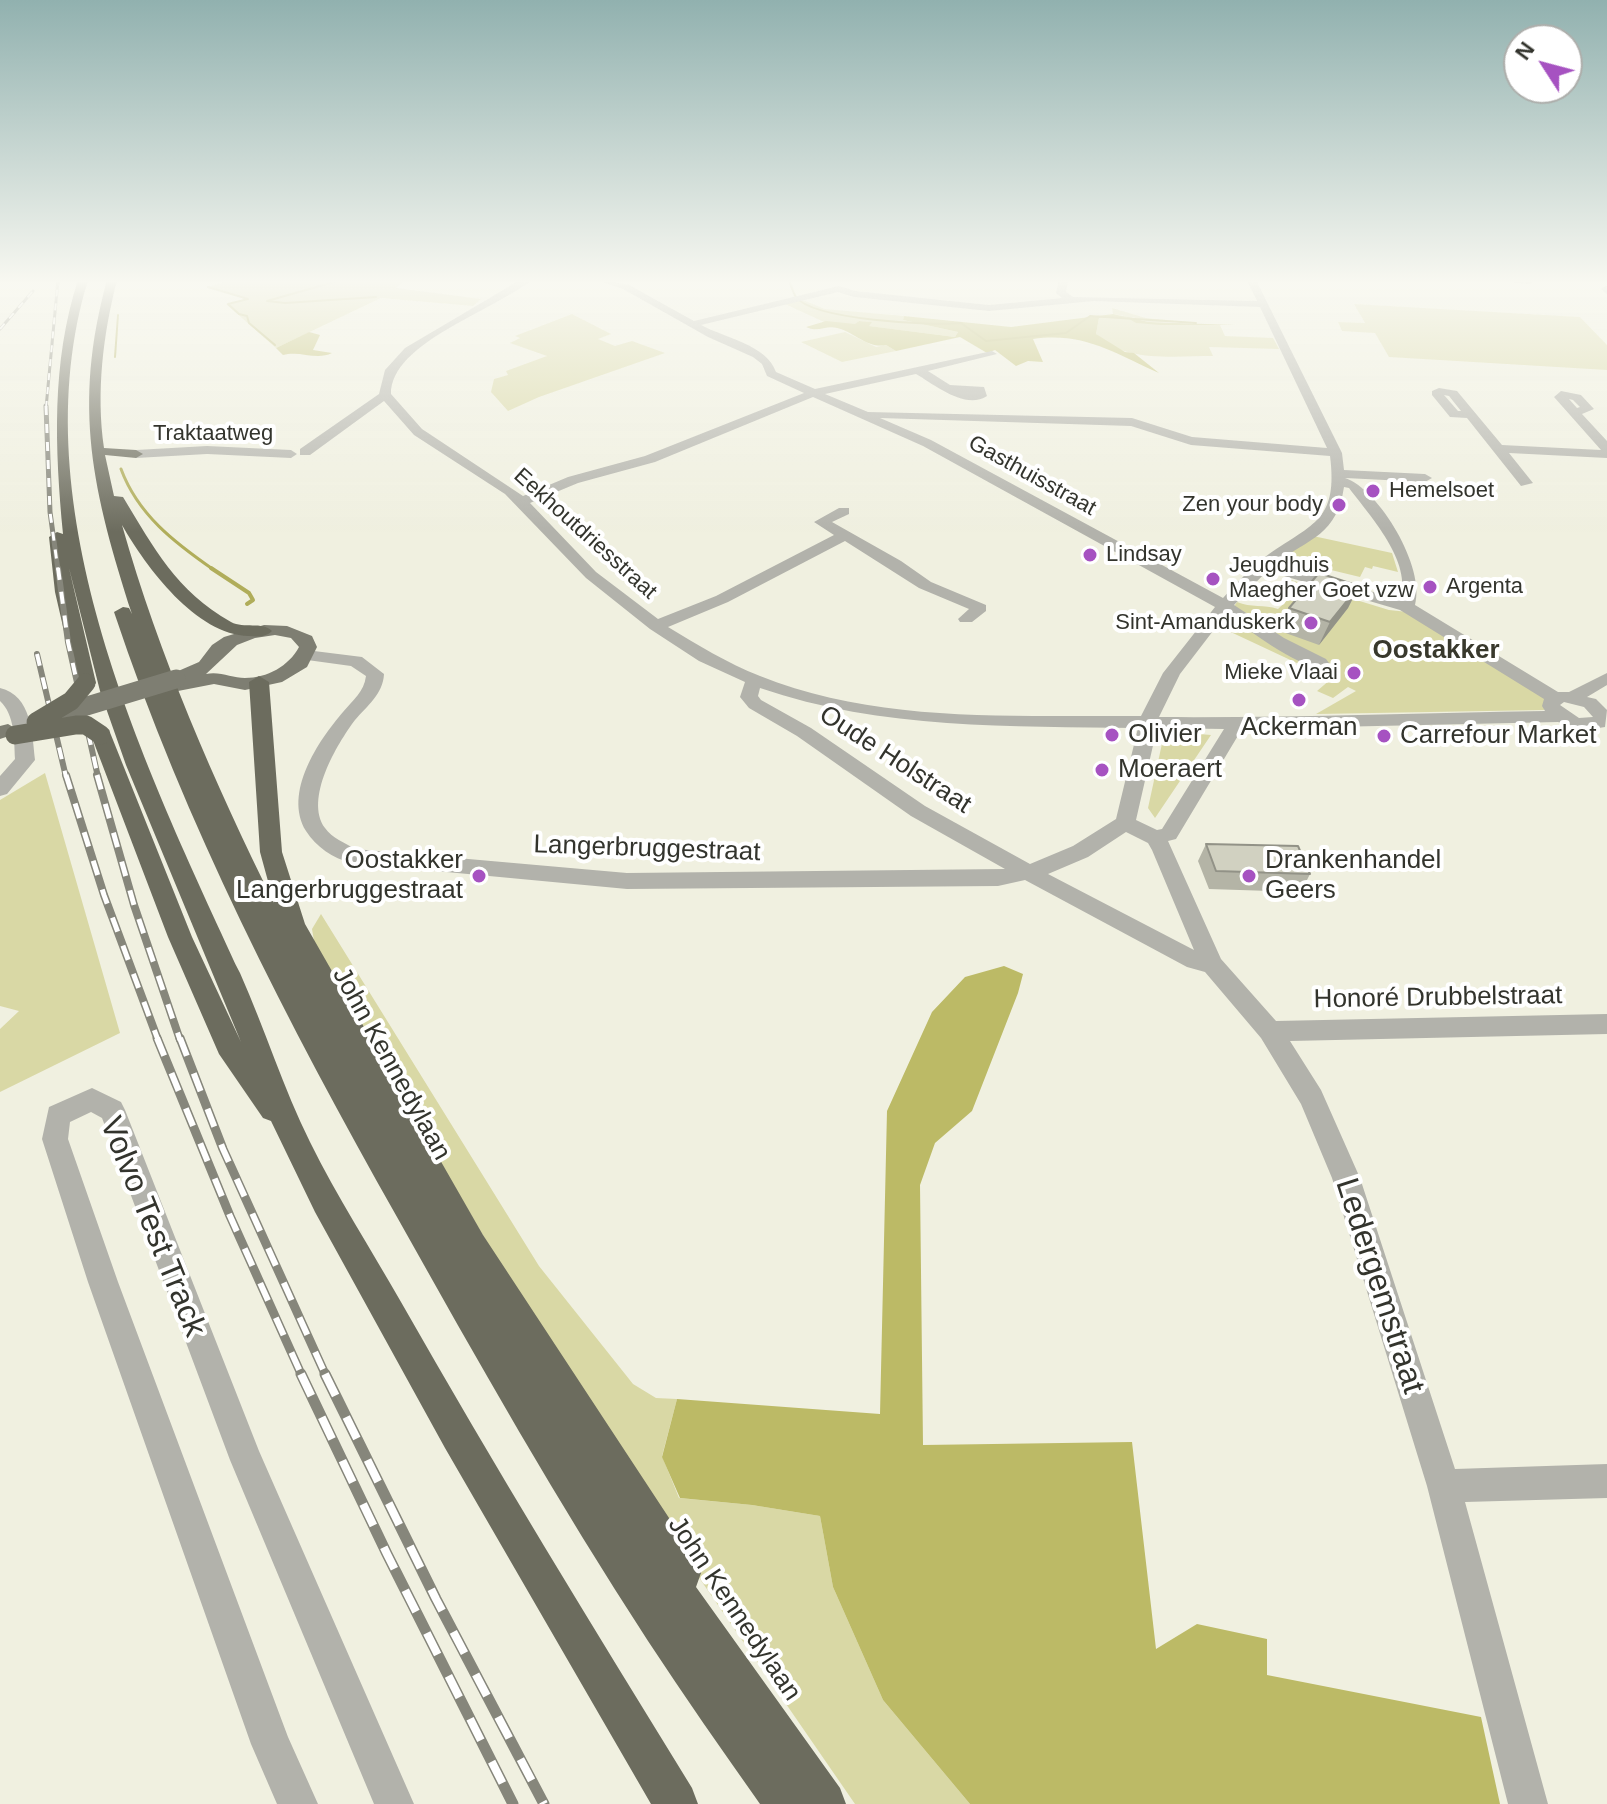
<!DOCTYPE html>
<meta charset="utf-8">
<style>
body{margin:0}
#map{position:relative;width:1607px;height:1804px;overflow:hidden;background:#f0f0e0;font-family:Helvetica,sans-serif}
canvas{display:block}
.north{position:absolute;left:1503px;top:24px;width:80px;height:80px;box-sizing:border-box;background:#fff;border:2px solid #adaeab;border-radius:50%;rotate:306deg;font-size:22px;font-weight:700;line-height:32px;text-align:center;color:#33342d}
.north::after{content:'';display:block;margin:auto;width:28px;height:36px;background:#a652c1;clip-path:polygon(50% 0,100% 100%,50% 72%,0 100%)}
</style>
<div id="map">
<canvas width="1607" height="1804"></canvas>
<div class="north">N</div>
</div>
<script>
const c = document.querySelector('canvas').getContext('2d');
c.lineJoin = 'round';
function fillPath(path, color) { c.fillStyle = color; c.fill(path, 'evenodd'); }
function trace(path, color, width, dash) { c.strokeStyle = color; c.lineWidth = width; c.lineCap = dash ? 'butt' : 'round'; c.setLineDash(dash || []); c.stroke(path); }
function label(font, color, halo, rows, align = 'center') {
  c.font = font + ' Helvetica,sans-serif'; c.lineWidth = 8; c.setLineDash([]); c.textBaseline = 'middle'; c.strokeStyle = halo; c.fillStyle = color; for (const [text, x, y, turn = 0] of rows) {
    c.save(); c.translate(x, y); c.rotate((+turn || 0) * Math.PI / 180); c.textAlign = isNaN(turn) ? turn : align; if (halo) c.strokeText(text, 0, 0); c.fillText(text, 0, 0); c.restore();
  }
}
fillPath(new Path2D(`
 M231 280H404L396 288 481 299 473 306 381 298 276 348 226 304 250 299 209 287Z
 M803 300 825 309 904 316 903 320 958 332 955 337 868 326 871 322 859 321 855 325 824 322 785 304Z
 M1354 304 1580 317 1607 345V370L1389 357 1375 333 1342 331 1338 322 1365 323Z
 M1112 308 1146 318 1189 322H1149L1132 317 1136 323 1220 325 1225 336 1273 338 1279 349 1209 347 1213 356C1176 356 1122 363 1096 334L1099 318 1125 316 1113 314Z
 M572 314 611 334 598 339 615 346 632 341 665 353 539 397 508 411 491 392 494 379 508 375 506 371 547 356 510 343 520 338 515 336Z
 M845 332 876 347 886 345 896 351 842 362 801 342Z
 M1313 536 1392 553 1398 572 1373 566 1372 569 1365 567 1360 577 1331 570 1328 574 1299 566 1301 561 1285 556Z
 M1291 580 1389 610 1408 612 1544 698V710L1316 714 1356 691 1348 687 1333 698 1317 691 1331 679 1220 627 1237 602C1251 608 1264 604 1278 609L1301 587 1289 582Z
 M1175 732 1211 735 1155 818 1148 808 1163 739Z
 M45 773 120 1033 0 1092V1029L19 1011 0 1006V800Z
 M321 914 539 1266 633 1384 656 1398 677 1399 662 1456 679 1498 752 1505 820 1516 833 1587 883 1700 970 1804H855L591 1421 315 947 312 929Z`), '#d9d8a5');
fillPath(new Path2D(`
 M1113 314 1149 322 1236 325H1161L1136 323 1126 317 1099 318 1096 334 1125 352 1134 353 1159 373C1113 353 1085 332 1033 339L1043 362 1028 361 1016 366 995 350 987 353 960 337 896 351 886 345C867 349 855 332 837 328 826 325 818 333 806 327L826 321 855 324 859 321 872 322 869 326 955 337 958 332 903 320 904 316 1011 327Z
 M309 332 320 335 313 350 332 353C316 361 300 350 283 355L276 348Z
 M1004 966 1023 974 1018 993 972 1111 935 1143 920 1185 923 1445 1132 1442 1156 1649 1197 1624 1267 1639V1675L1481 1717 1500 1804H970L883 1700 833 1587 820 1516 752 1505 680 1498 662 1457 677 1399 880 1414 887 1111 932 1012 965 977Z`), '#bcba66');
trace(new Path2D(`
 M341 280 267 301 285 303 376 297
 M789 280C791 285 793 293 796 297 813 320 932 326 961 323L986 341 1066 333 1090 316 1196 323
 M208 287 248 299 228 304 239 314 247 316 249 323 275 345
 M115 357 118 315`), '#b0ad5a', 2);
trace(new Path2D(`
 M121 469C138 515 175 543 214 570`), '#b0ad5a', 3);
trace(new Path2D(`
 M211 568 249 593 253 600 247 604`), '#b0ad5a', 4);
fillPath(new Path2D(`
 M520 280H531C495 311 391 342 391 394L422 429 523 496 568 477 645 456 804 393 767 376 762 364 753 357 708 337 623 289 598 280 629 285 694 321 839 286 855 291 989 305 1062 298 1056 293 1059 280H1068L1066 292 1073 297 1257 301 1247 280H1256L1342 453 1344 470 1425 474 1432 478 1425 482 1345 478C1379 489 1426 568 1415 605L1558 692H1569L1607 673V685L1587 697 1596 699 1607 710 1605 727 1586 730 1558 722 1242 729 1176 839 1168 841 1221 959 1276 1021 1607 1014V1034L1290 1041 1321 1090 1360 1178 1455 1469 1607 1464V1498L1465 1502 1548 1804H1508L1427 1486 1332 1178 1301 1104 1261 1038 1205 972 1187 967 1025 880 998 886 627 889 351 863C333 858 316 847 306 831 283 793 318 741 343 712 353 700 364 692 366 676L351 666 300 659 298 655 300 651 306 650 362 657 384 674C383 694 367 706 355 720 337 744 304 799 325 828 332 838 345 843 355 849L627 873 1005 869 911 816 797 736 749 708 740 697 745 682 699 661 650 629 586 578 505 494 414 435 384 401 310 455H300V449L379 394 385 370 405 348ZM838 292 854 297 989 311 1094 301 1260 307 1327 448 1192 437 1132 418 868 412 825 394 916 374C935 385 965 410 987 396L984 387 950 385 928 371 997 354 992 351 815 389 776 372C767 345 725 338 701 325ZM813 397 923 446 1215 607 1163 673 1141 716C1016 715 879 724 760 676 727 663 698 645 668 627L728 602 845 541 919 588 969 609 958 619 960 622H972L986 611V605L931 582 901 561 832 522 849 514V508H839L814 522 834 535 716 596 658 619 596 572 530 503 578 483 655 462ZM880 418 1131 426 1191 445 1330 456C1338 520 1314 523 1269 554 1252 566 1237 583 1223 598L931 440ZM1344 487 1349 488C1370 516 1413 562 1400 600L1276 563C1310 538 1337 535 1344 487ZM1267 571 1400 610 1544 699 1542 706 1545 711C1417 713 1288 718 1159 717L1180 674 1226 614C1247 628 1302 672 1326 667L1329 663 1326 659 1284 638 1234 605ZM760 688C882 730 1011 726 1138 728L1116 819 1073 846 1030 864 925 806 811 728 761 700 758 696ZM1564 702 1584 707 1593 717 1579 718 1560 705ZM1157 728 1224 729 1162 829 1157 830 1136 820ZM1126 832 1148 843 1152 850 1194 950 1048 874 1088 857Z
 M1497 280H1533L1534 281 1529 284Z
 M1606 286H1607V294L1601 289Z
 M1439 388 1457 391 1502 445 1601 450 1554 397 1561 391 1581 395 1594 409 1582 414 1607 441V458L1509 453 1533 483 1521 486 1467 418 1450 417 1432 395V391ZM1444 395 1449 396 1461 411H1458ZM1569 399 1573 400 1580 407 1577 408Z
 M207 446 291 450 297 454 291 458 207 454 136 458 130 454 136 450Z
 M0 688C32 696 32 733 35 760L7 794 0 796V776L15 759C14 739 15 715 0 701Z
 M92 1088 121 1102 125 1110 259 1451 414 1804H374L230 1460 102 1118 91 1112 70 1122 68 1139 118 1282 288 1737 318 1804H277L251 1744 88 1282 42 1139 49 1107Z`), '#b2b2ab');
fillPath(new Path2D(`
 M264 625 287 626 312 636 317 647 307 667 282 682 245 690 214 684 178 691 168 685 166 679 169 675 199 662 212 645 224 637ZM275 635 291 638 299 647C289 666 267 678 245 678 232 678 220 671 206 674L237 645 255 638Z
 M8 724 18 730 15 734 0 739V726Z`), '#7e7e72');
fillPath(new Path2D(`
 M78 280H88C18 508 146 769 240 973 265 1029 283 1088 310 1142 337 1197 371 1249 401 1302 494 1466 593 1627 692 1788L698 1804H651L445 1448 315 1212 271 1121 263 1118 219 1054 168 937 91 735 94 730H108L111 735 192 937 241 1042 126 765 100 691 69 568 96 683 93 687 86 689 76 683 55 592 49 537 57 532 63 534C55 449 51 363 78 280Z
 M107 280H117C103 335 96 392 104 448L136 450 143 454 136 458 105 455 114 496 123 497C154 548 176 591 231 622 244 629 262 621 272 631 266 637 258 637 249 636 196 635 146 567 122 525 159 656 214 782 274 903L260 852 249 682 259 676 269 682 282 852 305 924 483 1235 696 1559 701 1573 696 1587 840 1788 846 1804H760C722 1750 684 1696 648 1641 558 1503 477 1360 397 1217 287 1022 185 825 114 612L123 607 129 608 132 614C93 492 72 407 107 280Z`), '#6c6c5e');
const railFar5 = new Path2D(`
 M0 329 33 291
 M46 408 58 280`);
const railFar4 = new Path2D(`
 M46 406 50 512 58 570`);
const railFar3 = new Path2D(`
 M58 568 68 642 98 777
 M37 654 66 777`);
const railFar2 = new Path2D(`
 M66 775 104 895 158 1040
 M97 775 134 905 180 1040`);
const railFar1 = new Path2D(`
 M157 1038 230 1216 302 1376
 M180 1038 223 1149 326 1376`);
const rail = new Path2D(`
 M301 1374 387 1554 513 1804
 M325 1374 436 1599 544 1804`);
trace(railFar5, '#86867b', 3);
trace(railFar4, '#86867b', 5);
trace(railFar3, '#86867b', 6);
trace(railFar2, '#86867b', 8);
trace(railFar1, '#86867b', 9);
trace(rail, '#86867b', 11);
trace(railFar5, '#fff', 2, [7]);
trace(railFar4, '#fff', 3, [9]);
trace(railFar3, '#fff', 4, [12]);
trace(railFar2, '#fff', 5, [15]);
trace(railFar1, '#fff', 6, [19]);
trace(rail, '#fff', 8, [24]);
trace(new Path2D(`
 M44 719 176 679`), '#7e7e72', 19);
trace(new Path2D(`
 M36 722 71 701 86 683
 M15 735 76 725H86L101 735`), '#6c6c5e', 19);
fillPath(new Path2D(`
 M1359 586 1348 608 1319 645 1280 631 1289 608Z
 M1206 844 1310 874 1301 892 1209 889 1198 861Z`), '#b4b4a6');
fillPath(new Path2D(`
 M1359 586 1348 608 1319 645 1330 622Z`), '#929287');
const building = new Path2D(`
 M1319 573 1359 586 1330 622 1289 608Z
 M1206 844 1298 846 1310 874 1216 871Z`);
fillPath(building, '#d1d1c1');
trace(building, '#929287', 2);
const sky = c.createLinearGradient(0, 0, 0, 532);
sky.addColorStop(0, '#91b1af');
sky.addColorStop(0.53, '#f8f8f1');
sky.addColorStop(1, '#f8f8f100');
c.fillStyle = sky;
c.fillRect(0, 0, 1607, 532);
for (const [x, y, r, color] of [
 [1373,491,8,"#a652c1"],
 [1339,505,8,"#a652c1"],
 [1090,555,8,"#a652c1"],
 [1213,579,8,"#a652c1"],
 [1430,587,8,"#a652c1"],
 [1311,623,8,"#a652c1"],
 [1354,673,8,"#a652c1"],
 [1299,700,8,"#a652c1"],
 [1112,735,8,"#a652c1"],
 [1384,736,8,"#a652c1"],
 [1102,770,8,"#a652c1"],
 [479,876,8,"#a652c1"],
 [1249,876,8,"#a652c1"]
]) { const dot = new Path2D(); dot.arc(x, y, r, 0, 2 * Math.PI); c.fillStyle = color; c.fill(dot); trace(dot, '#fff', 3); }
label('22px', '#33342d', '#fff', [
 ["Traktaatweg",213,434],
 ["Gasthuisstraat",1032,476,29],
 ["Eekhoutdriesstraat",585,534,42]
]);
label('22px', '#33342d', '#fff', [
 ["Hemelsoet",1389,491],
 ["Zen your body",1323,505,"right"],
 ["Lindsay",1106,555],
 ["Jeugdhuis",1229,566],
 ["Maegher Goet vzw",1229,591],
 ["Argenta",1446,587],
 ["Sint-Amanduskerk",1295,623,"right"],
 ["Mieke Vlaai",1338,673,"right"]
], 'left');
label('bold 26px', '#38382c', '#fff', [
 ["Oostakker",1436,651]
]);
label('26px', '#33342d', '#fff', [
 ["Ackerman",1299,728,"center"],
 ["Olivier",1128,735],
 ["Carrefour Market",1400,736],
 ["Moeraert",1118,770],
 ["Oostakker",463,861,"right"],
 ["Langerbruggestraat",463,891,"right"],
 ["Drankenhandel",1265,861],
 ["Geers",1265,891]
], 'left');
label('26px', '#33342d', '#fff', [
 ["Oude Holstraat",895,760,33],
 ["Langerbruggestraat",647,849,2],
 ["Honoré Drubbelstraat",1438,998,-1],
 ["John Kennedylaan",391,1064,61],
 ["John Kennedylaan",734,1609,56]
]);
label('32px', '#33342d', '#fff', [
 ["Volvo Test Track",152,1227,68],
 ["Ledergemstraat",1379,1286,72]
]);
</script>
